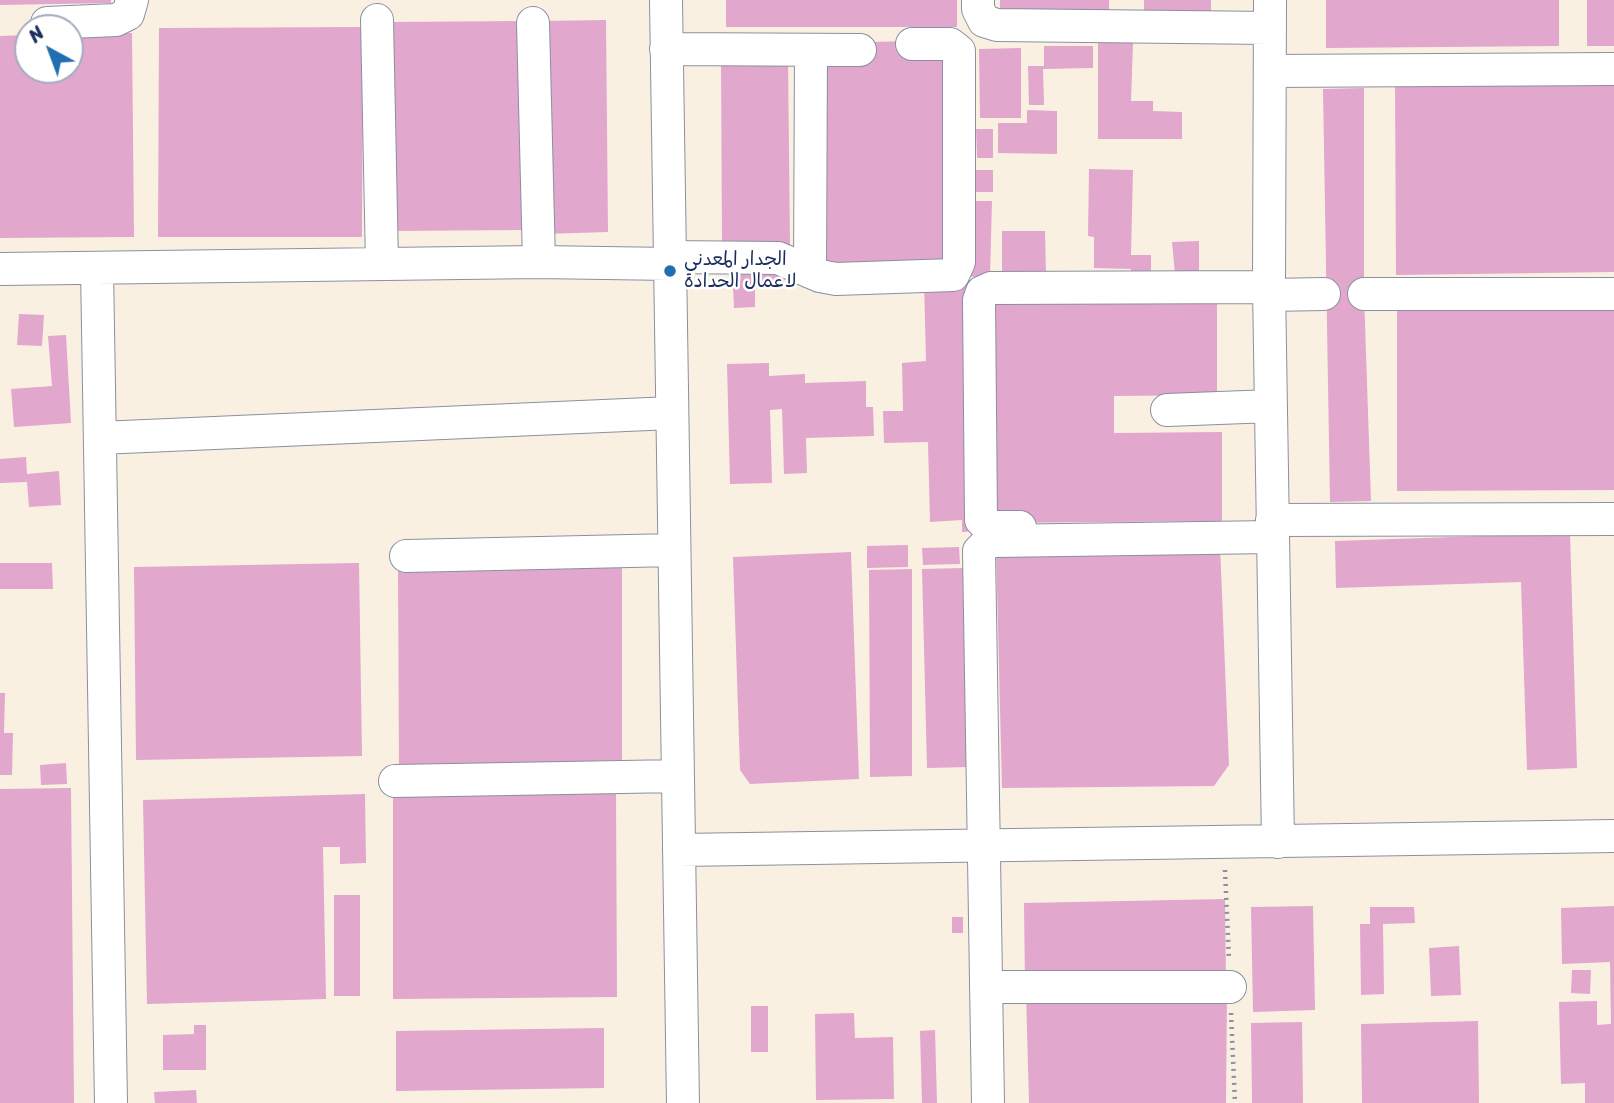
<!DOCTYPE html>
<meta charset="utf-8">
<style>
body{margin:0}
#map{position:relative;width:1614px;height:1103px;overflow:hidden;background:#faf0e2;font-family:Sriracha,sans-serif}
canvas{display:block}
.north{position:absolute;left:14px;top:14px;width:70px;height:70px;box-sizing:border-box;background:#fff;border:2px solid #a4acbf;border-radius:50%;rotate:319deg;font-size:19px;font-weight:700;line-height:28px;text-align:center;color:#1b2f5e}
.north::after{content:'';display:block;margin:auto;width:24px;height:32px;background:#1f6fb2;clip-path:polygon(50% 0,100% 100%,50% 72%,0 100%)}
</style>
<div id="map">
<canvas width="1614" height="1103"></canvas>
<div class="north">N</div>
</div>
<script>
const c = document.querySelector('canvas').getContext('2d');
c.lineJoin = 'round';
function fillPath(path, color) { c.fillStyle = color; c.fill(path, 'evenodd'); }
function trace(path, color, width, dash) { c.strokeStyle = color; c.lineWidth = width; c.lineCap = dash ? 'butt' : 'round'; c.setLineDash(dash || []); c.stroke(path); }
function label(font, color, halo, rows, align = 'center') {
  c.font = font + ' Sriracha,"Playpen Sans Arabic",sans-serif'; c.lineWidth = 5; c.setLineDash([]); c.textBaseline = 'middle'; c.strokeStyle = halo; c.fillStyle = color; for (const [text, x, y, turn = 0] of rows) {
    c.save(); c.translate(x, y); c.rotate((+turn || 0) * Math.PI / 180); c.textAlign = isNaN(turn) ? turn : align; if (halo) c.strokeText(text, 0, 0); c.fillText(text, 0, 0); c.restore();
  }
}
fillPath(new Path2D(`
 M0 0H111V3L0 5Z
 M726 0H957V27H726Z
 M1000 0H1109V20L1000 21Z
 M1144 0H1211V21L1144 20Z
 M1326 0H1559V46L1326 48Z
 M1587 0H1614V46H1587Z
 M606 20 608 232 543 234 541 21Z
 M524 21V230L387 231V22Z
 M363 27 362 237H158L159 28Z
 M132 33 134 237 0 238V36L28 35V70H70V34Z
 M909 41 948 57 950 266 821 268 819 59 872 42Z
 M1098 42 1133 43 1131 101H1153V111L1182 112V139H1098Z
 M1044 46H1093V68L1043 69 1044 105H1029L1028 66H1044Z
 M1021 48V118H980L979 49Z
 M788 58 790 245 722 246 721 59Z
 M1614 79V272L1396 275 1395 81Z
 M1364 88V294L1371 501 1330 502 1323 89Z
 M1027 110 1057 111V154L998 153V123H1027Z
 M976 129H993V158H977Z
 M1089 169 1133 170 1131 255H1151V275H1131V269L1094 268V237L1088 236Z
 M976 170H993V192H975Z
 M973 201H992L990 276 969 277V237Z
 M1002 231H1045L1046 275 1002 276Z
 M1199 241V274H1175L1172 242Z
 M784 263V286L755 287V307L734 308 732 265Z
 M970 280 976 531 962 532V520L930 522 928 442 884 443 883 411H903L902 363 926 361 924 281Z
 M1217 297V395L1114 396V433L1222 432V521L991 523 990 298Z
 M1614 305V490L1397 491V306Z
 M19 314 44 315 42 346 17 345Z
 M66 335 71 423 14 427 11 389 52 386 48 336Z
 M769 363V376L805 374V383L866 381V407H873L874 436 806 438 807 473 784 474 782 409 770 410 772 483 730 484 727 364Z
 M26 457 27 474 59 471 61 505 29 507 27 482 0 483V459Z
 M1570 533 1577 768 1527 770 1521 582 1336 588 1335 541Z
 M908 545V567L867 568V546Z
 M1220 545 1229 765 1214 786 1002 788 996 547Z
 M959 547 960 564 923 565 922 548Z
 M851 552 859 779 750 784 740 770 733 557Z
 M0 563H52L53 589H0Z
 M359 563 362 756 136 760 134 567Z
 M622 563V760L399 768 398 566Z
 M964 568 969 767 927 768 922 569Z
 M912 569V776L870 777 869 570Z
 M0 693H5L4 733H13L12 775H0Z
 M66 763 67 784 41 785 40 765Z
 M71 788 74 1103H0V789Z
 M616 790 617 997 393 999V792Z
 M365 794 366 863 340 864V847H323L326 999 147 1004 143 800Z
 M334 895H360V996H334Z
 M1225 899 1226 980 1025 984 1024 903Z
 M1313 906 1315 1010 1253 1012 1251 907Z
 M1614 906V1103H1585V1083L1561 1084 1559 1002 1597 1001V1025L1611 1024 1610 962 1562 964 1561 908Z
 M1370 907H1414L1415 923 1383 924 1384 994 1361 995 1360 924H1370Z
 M952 917H963V933H952Z
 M1459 946 1461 995 1431 996 1429 948Z
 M1572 970H1591L1590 994 1571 993Z
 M1227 991 1226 1103H1029L1026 992Z
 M751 1006H768V1052H751Z
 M854 1013 855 1038 893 1037 894 1099 816 1100 815 1014Z
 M1478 1021 1479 1103H1362L1361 1024Z
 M1302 1022 1303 1103H1252L1251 1023Z
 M194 1025H206V1070H163V1035L194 1034Z
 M604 1028V1088L396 1091V1031Z
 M935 1030 937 1103H922L920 1031Z
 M196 1090 197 1103H155L154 1092Z`), '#e1a7cc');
const minor = new Path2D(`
 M666 0 683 1103
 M978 0V9L984 21 997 25 1270 28
 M1270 0 1269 287 1278 842
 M377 20 382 264
 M47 23 116 20 128 14 132 0
 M533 23 539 262
 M666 49 860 50
 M1270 71 1614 69
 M669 257 778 258 820 276 836 279 953 275 959 262V51L950 44H912
 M97 268 111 1103
 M0 269 539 262 670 264
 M810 272 811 50
 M1364 294H1614
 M1269 295 1324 294
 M1167 410 1271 406
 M100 438 672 413
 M1272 520 1614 519
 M1020 527H988L981 520 979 300 982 292 991 288 1269 287
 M406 556 674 550
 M395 781 678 776
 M679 850 1614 836
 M986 987H1230
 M988 1103 979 551 988 542 995 541 1272 537`);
trace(minor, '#8a90a0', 34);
trace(new Path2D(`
 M1225 870 1229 959
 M1231 1013 1235 1103`), '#8a90a0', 4.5, [2, 5]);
trace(minor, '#fff', 32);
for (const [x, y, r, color] of [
 [670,271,7,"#1f6fb2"]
]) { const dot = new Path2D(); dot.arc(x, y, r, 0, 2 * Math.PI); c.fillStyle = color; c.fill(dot); trace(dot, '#fff', 2.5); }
label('19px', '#1b2f5e', '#fff', [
 ["الجدار المعدني",684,260],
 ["لاعمال الحدادة",684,282]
], 'left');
</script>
